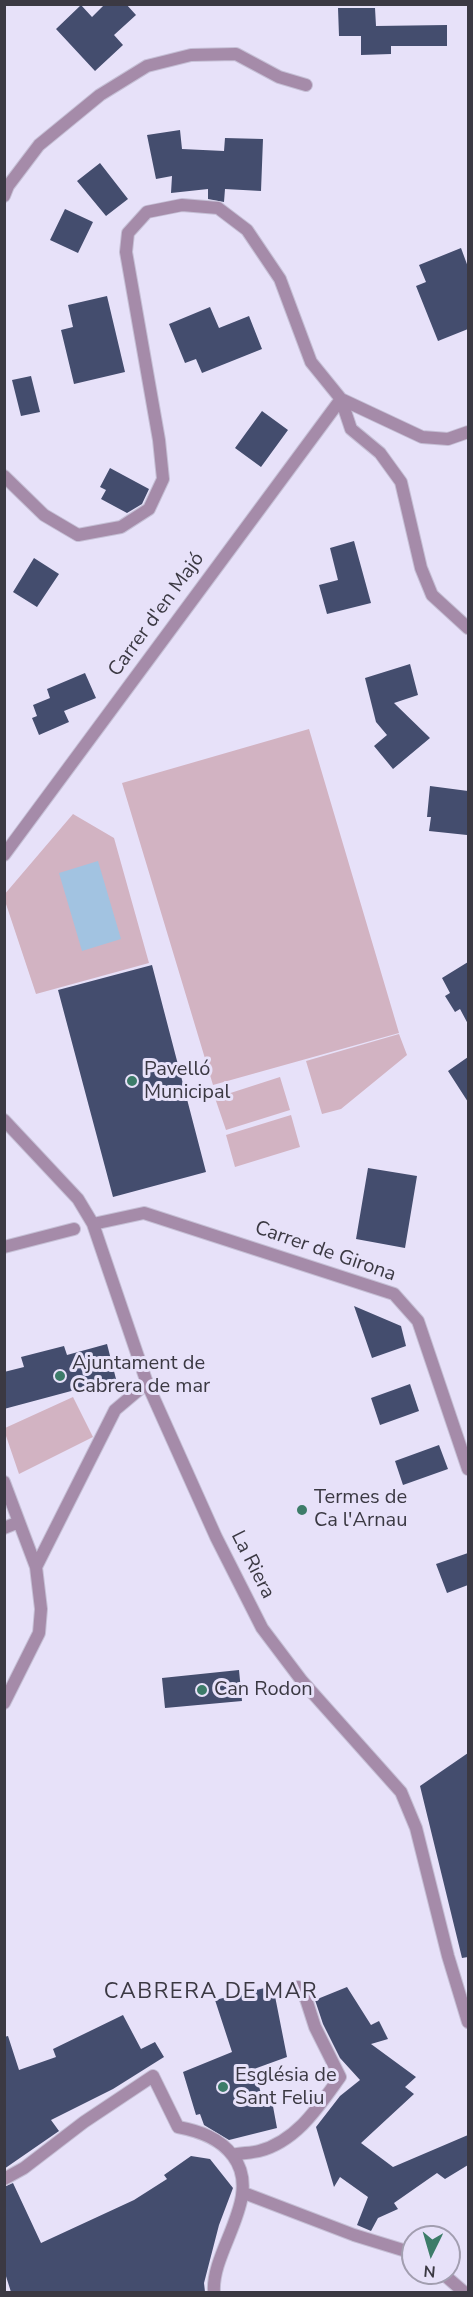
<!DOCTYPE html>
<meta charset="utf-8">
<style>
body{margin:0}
#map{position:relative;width:473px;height:2297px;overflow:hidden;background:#e7e1f9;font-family:"Nunito Sans",sans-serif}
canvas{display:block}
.frame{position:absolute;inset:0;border:6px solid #3b3943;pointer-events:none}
.north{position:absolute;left:401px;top:2225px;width:60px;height:60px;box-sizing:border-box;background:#e7e1f9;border:2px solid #a29eb0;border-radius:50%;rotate:185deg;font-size:16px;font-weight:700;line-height:24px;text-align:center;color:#3b3943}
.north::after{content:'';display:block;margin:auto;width:21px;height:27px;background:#3d7c69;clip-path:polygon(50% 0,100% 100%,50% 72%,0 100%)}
</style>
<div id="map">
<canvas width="473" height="2297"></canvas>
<div class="frame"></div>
<div class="north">N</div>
</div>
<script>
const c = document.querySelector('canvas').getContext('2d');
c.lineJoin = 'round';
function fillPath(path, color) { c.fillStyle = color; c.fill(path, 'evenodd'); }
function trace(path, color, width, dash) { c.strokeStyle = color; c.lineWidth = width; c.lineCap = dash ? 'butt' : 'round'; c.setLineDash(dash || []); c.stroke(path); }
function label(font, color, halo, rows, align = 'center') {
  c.font = font + ' "Nunito Sans",sans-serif'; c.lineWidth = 6; c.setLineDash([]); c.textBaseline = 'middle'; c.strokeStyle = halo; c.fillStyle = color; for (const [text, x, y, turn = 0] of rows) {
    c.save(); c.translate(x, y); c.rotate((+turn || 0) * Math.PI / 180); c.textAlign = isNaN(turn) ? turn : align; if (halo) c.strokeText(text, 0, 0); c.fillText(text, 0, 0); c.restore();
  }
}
fillPath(new Path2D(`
 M309 729 399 1033 213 1085 122 783Z
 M73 814 114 838 149 963 36 994 5 901 4 895Z
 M399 1034 407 1055 341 1109 322 1114 306 1061Z
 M280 1077 290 1110 226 1130 215 1098Z
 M291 1115 300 1147 235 1167 226 1135Z
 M73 1397 93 1437 19 1474 5 1433V1428Z`), '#d2b3c2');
fillPath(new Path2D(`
 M98 861 121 939 82 951 59 873Z`), '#a2c3e1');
fillPath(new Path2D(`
 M105 4H126L136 15 114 35 123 45 95 71 56 29 81 5 92 17Z
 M338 8H375L376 26 447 25V46H391V54L361 55V36H339Z
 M180 130 182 149 224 151 225 138 263 139 261 191 225 189 224 202 208 199V189L171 193 172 176 156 179 147 135Z
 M100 163 128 199 106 216 77 181Z
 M65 209 93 222 78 253 50 240Z
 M461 248 468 267V329L438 341 416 286 426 282 419 265Z
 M107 296 125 372 74 384 61 330 73 327 68 305Z
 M210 307 219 328 249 316 262 349 202 373 196 359 185 363 169 324Z
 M31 376 40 412 21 416 12 380Z
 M262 411 288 430 261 467 235 448Z
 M110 468 149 489 142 504 127 513 101 499 106 490 100 487Z
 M354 541 371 603 327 614 319 585 338 580 330 548Z
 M34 558 59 574 37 607 13 592Z
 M410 664 418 695 394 703 430 738 393 769 374 746 387 735 376 722 365 678Z
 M85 673 96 698 64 711 69 722 39 735 32 718 37 716 33 705 50 698 47 689Z
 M430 786 468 791 467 835 429 831 431 817H427Z
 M468 962V1024L460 1009 455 1012 445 996 450 993 442 978Z
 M152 965 206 1172 113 1197 58 990Z
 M468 1057V1102L448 1071Z
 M368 1168 417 1176 405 1248 356 1239Z
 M354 1306 401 1326 406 1346 372 1358Z
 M107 1344 116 1379 4 1409V1372L24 1367 21 1357 64 1346 67 1355Z
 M410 1384 419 1411 380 1425 371 1398Z
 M439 1445 448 1469 403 1485 395 1461Z
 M468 1553V1585L447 1593 436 1564Z
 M239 1670 242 1701 165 1708 162 1678Z
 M468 1753V1957L462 1958 420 1786Z
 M273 1986 287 2057 254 2069 264 2104 272 2101 277 2128 229 2140 204 2125 200 2114 196 2115 183 2072 232 2052 215 2000Z
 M347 1987 371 2025 379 2021 388 2039 371 2044 416 2077 405 2087 414 2094 361 2143 393 2167 468 2135V2165L445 2179 437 2173 394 2203 398 2209 378 2218 371 2231 357 2225 368 2197 340 2177 334 2187 316 2127 340 2096 360 2080 340 2058 323 2024 315 2000Z
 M123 2015 141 2049 155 2042 164 2057 113 2089 51 2120 59 2131 4 2169V2037L8 2036 19 2070 56 2057 53 2049Z
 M191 2156 210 2159 233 2188 219 2225 204 2283 205 2292H11L4 2270V2187L13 2183 41 2243 134 2200 167 2179 164 2175Z`), '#444d6e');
const minor = new Path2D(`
 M4 196 8 186 39 145 100 95 147 66 191 55 236 54 279 77 306 85
 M341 399 351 429 380 453 401 482 421 568 432 595 468 628
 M4 476 44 515 78 535 121 527 149 509 163 479 159 440 126 252 128 233 147 212 182 205 218 208 247 230 280 279 311 362 341 399 422 437 448 439 468 432
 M4 855 341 399
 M4 1120 78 1199 93 1224 147 1383 216 1537 262 1628 302 1681 401 1792 416 1828 448 1956 468 2022
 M93 1224 144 1213 394 1294 418 1321 468 1469
 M4 1247 74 1229
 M4 1482 36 1567 41 1609 39 1633 4 1703
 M4 1528 19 1522
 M36 1567 115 1410 147 1383
 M232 2155C241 2153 251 2153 259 2151 297 2141 319 2106 340 2077L315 2027 306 1999 298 1987
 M4 2179 24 2168 84 2122 153 2076 178 2127C199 2131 220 2138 233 2156 264 2197 211 2250 214 2292
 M244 2193 354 2235 406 2251 413 2255
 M442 2273 464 2292`);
trace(minor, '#c5bfd5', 14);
trace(minor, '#a58ba9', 12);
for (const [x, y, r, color] of [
 [132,1081,6,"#3d7c69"],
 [60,1376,6,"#3d7c69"],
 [302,1510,6,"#3d7c69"],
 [202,1690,6,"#3d7c69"],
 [223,2087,6,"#3d7c69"]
]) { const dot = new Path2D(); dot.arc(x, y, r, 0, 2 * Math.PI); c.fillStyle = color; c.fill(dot); trace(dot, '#e7e1f9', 2); }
label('20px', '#3b3943', '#e7e1f9', [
 ["Carrer d'en Majó",157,615,-54],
 ["Carrer de Girona",325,1252,19],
 ["La Riera",252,1565,63]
]);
label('20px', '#3b3943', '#e7e1f9', [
 ["Pavelló",144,1070],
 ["Municipal",144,1093],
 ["Ajuntament de",72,1364],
 ["Cabrera de mar",72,1387],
 ["Termes de",314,1498],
 ["Ca l'Arnau",314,1521],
 ["Can Rodon",214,1690],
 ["Església de",235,2076],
 ["Sant Feliu",235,2099]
], 'left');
c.letterSpacing = '1.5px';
label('22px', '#3b3943', '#e7e1f9', [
 ["CABRERA DE MAR",211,1993]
]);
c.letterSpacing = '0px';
</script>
